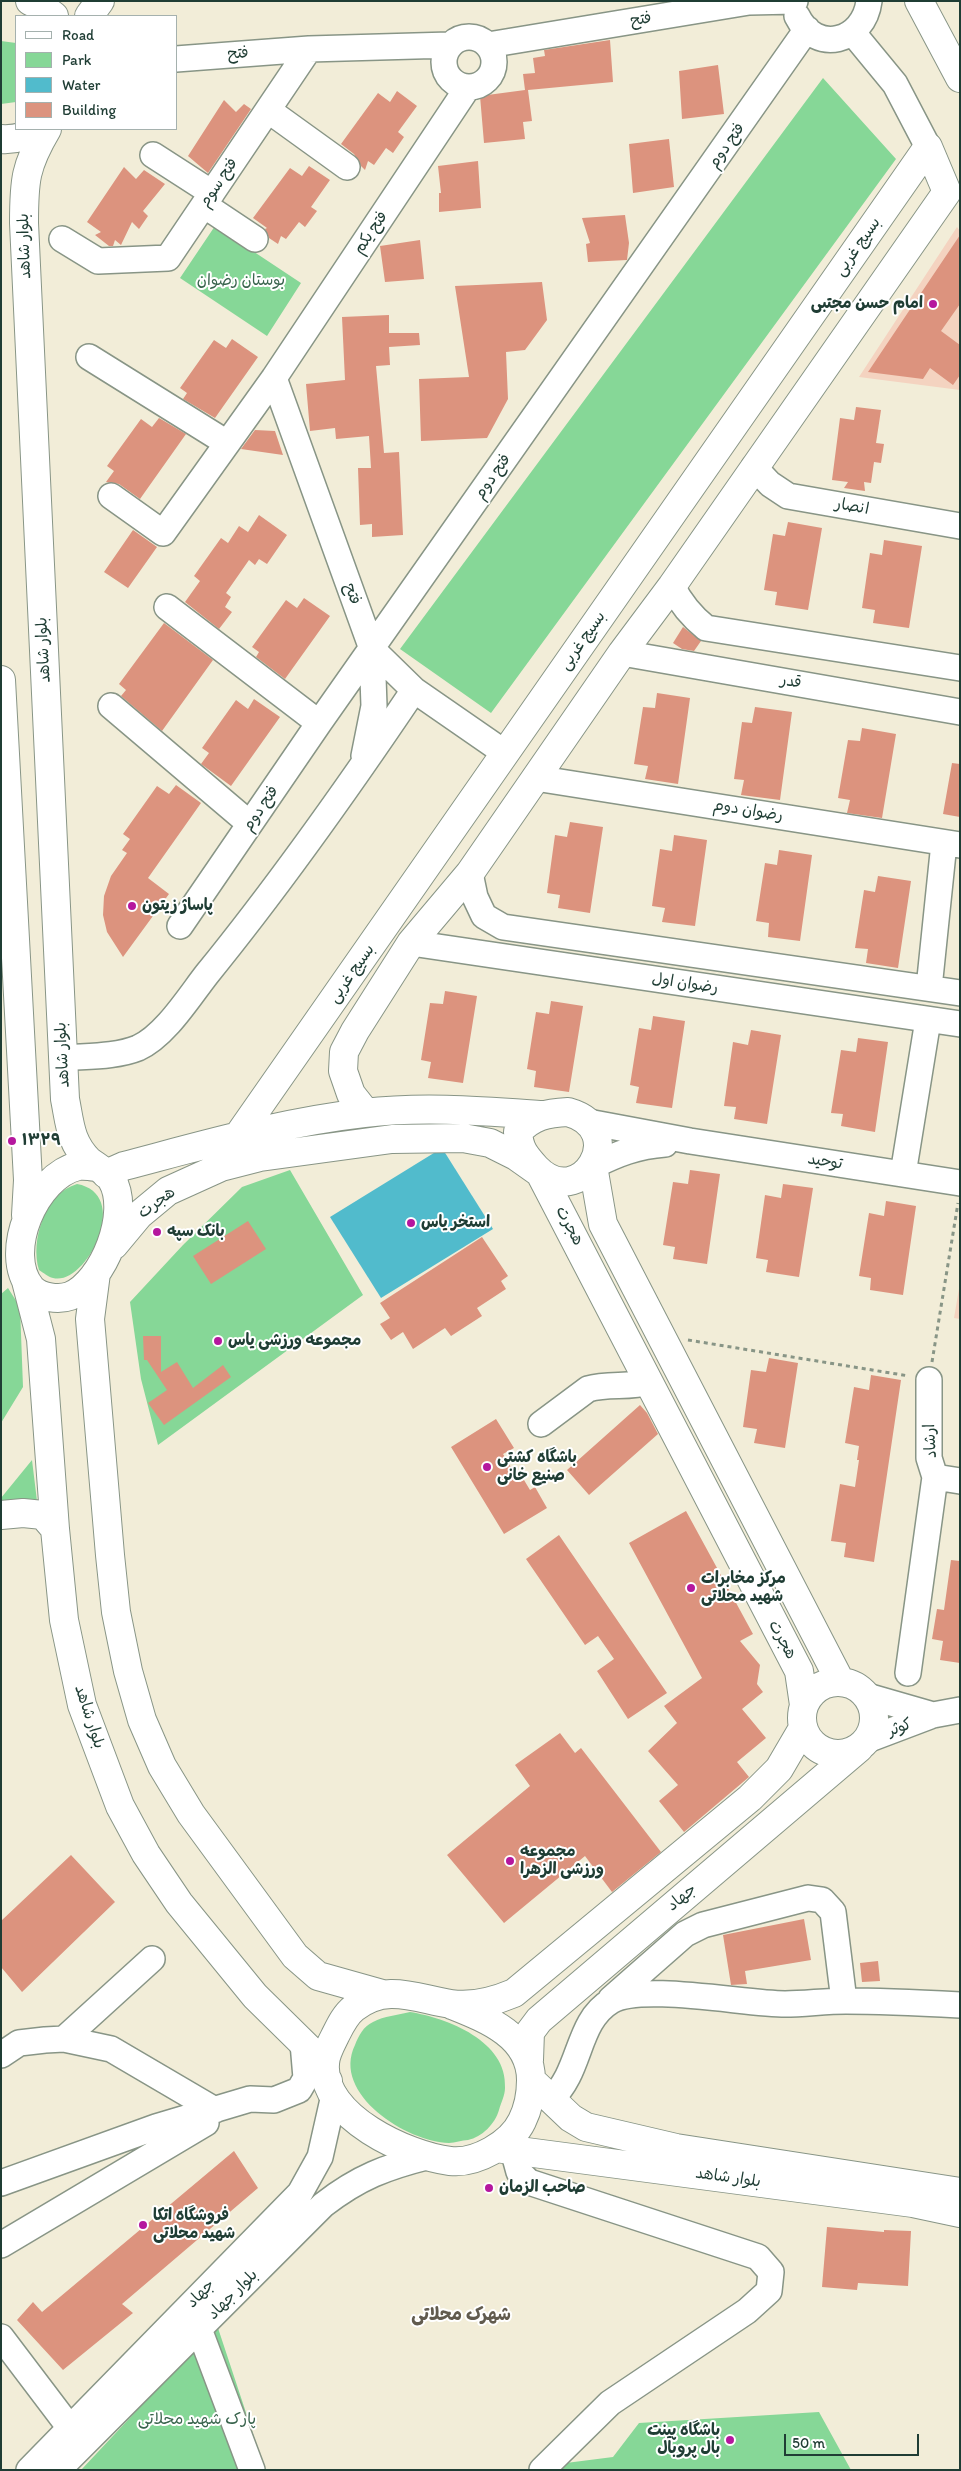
<!DOCTYPE html>
<meta charset="utf-8">
<style>
body{margin:0}
#map{position:relative;width:961px;height:2471px;overflow:hidden;background:#f2edd8;font-family:Itim,sans-serif}
canvas{display:block}
.frame{position:absolute;inset:0;border:2px solid #1f3d34;pointer-events:none}
.legend{position:absolute;left:15px;top:15px;width:162px;height:115px;box-sizing:border-box;background:#fff;border:1px solid #a5b1ae;margin:0;padding:6px 9px;list-style:none;font-size:15px;color:#1f3d34}
.legend li{display:flex;align-items:center;gap:10px;height:25px}
.legend b{width:25px;border:1px solid #a5b1ae}
.scale{position:absolute;left:784px;top:2434px;width:135px;height:22px;box-sizing:border-box;border:2px solid #1f3d34;border-top:0;padding-left:6px;font-size:15px;line-height:18px;white-space:nowrap;color:#1f3d34;-webkit-text-stroke:4px #fff;paint-order:stroke}
</style>
<div id="map">
<canvas width="961" height="2471"></canvas>
<div class="frame"></div>
<ul class="legend">
<li><b style="height:6px;background:#fff"></b>Road</li>
<li><b style="height:14px;background:#86d797"></b>Park</li>
<li><b style="height:14px;background:#51bbcc"></b>Water</li>
<li><b style="height:14px;background:#dc937e"></b>Building</li>
</ul>
<div class="scale">50 m</div>
</div>
<script>
const c = document.querySelector('canvas').getContext('2d');
c.lineJoin = 'round';
function fillPath(path, color) { c.fillStyle = color; c.fill(path, 'evenodd'); }
function trace(path, color, width, dash) { c.strokeStyle = color; c.lineWidth = width; c.lineCap = dash ? 'butt' : 'round'; c.setLineDash(dash || []); c.stroke(path); }
function label(font, color, halo, rows, align = 'center') {
  c.font = font + ' Itim,"Playpen Sans Arabic",sans-serif'; c.lineWidth = 4; c.setLineDash([]); c.textBaseline = 'middle'; c.strokeStyle = halo; c.fillStyle = color; for (const [text, x, y, turn = 0] of rows) {
    c.save(); c.translate(x, y); c.rotate((+turn || 0) * Math.PI / 180); c.textAlign = isNaN(turn) ? turn : align; if (halo) c.strokeText(text, 0, 0); c.fillText(text, 0, 0); c.restore();
  }
}
fillPath(new Path2D(`
 M957 227 960 231V390L859 377Z
 M960 1283V1319L954 1318Z`), '#f4d3c0');
fillPath(new Path2D(`
 M1 41 16 43V102L1 104Z
 M823 78 896 159 491 713 400 649Z
 M215 226 301 283 267 336 180 278Z
 M290 1170 363 1295 158 1445 141 1379 130 1302 183 1245 242 1187Z
 M77 1184C133 1194 86 1287 53 1278 48 1277 44 1273 39 1270 30 1241 45 1193 77 1184Z
 M8 1288 20 1307 23 1387 1 1423V1294Z
 M32 1460 37 1501 1 1502V1498Z
 M410 2012C447 2018 508 2041 505 2088 505 2095 501 2103 499 2110 495 2124 482 2137 468 2140 462 2140 455 2143 449 2143 407 2142 331 2094 355 2045 359 2035 363 2027 373 2022 384 2016 398 2015 410 2012Z
 M217 2325 265 2470H81Z
 M819 2412 851 2470H561L566 2463 613 2457 639 2423Z`), '#86d797');
fillPath(new Path2D(`
 M442 1148 493 1229 381 1298 330 1217Z`), '#51bbcc');
fillPath(new Path2D(`
 M610 40 613 82 528 90 532 121 523 122 525 139 484 143 480 96 525 90 523 74 535 73 533 58 545 56 544 50Z
 M718 65 724 114 682 119 679 71Z
 M397 91 417 106 398 132 404 137 393 153 386 148 374 165 368 161 365 170 361 166 354 154 341 144 378 93 390 102Z
 M224 100 236 112 244 104 251 109 208 173 188 156Z
 M669 139 674 187 633 193 629 144Z
 M478 161 481 208 439 212V193H441L438 166Z
 M309 166 330 180 311 207 317 211 305 227 299 222 286 239 281 236 278 244 269 238 265 229 267 228 253 218 290 168 302 176Z
 M124 167 136 179 144 170 165 184 143 211 148 216 139 229 132 222 121 245 115 240 113 246H109L95 235 101 232 87 222Z
 M625 215 629 243 627 260 588 262 586 244 590 243 582 218Z
 M960 235V304L941 331 960 345V375L953 385 930 368 923 379 868 372Z
 M420 240 424 279 385 282 380 246Z
 M542 282 547 320 525 350 506 352 508 399 487 438 421 441 419 379 469 377 455 286Z
 M389 315V333H419L420 345 389 347 390 365 376 366 384 453 399 452 403 535 372 537V524L360 525 358 468H371L369 436 336 439 335 428 310 431 306 384 345 380 342 317Z
 M232 339 258 357 215 418 183 399 187 393 180 388 214 340 226 348Z
 M856 407 881 410 876 443 884 444 881 463 874 462 871 483 864 482 865 491 844 488 848 482 832 480 840 418 854 420Z
 M159 418 186 434 140 499 119 484 106 482 114 471 107 466 141 419 152 427Z
 M255 430 275 431 283 455 241 449Z
 M259 515 287 535 267 564 259 559 255 565 249 560 226 593 231 597 225 607 232 612 219 629 185 602 200 581 194 576 221 538 228 543 239 526 248 532Z
 M788 522 822 528 808 610 775 605 777 592 764 590 773 534 785 536Z
 M133 530 157 547 128 588 104 572Z
 M884 540 922 546 909 628 873 623 875 610 862 608 870 553 882 555Z
 M304 598 330 616 285 679 256 657 259 652 252 647 286 600 297 608Z
 M164 623 213 660 162 731 121 696 126 690 119 684Z
 M683 627 701 641 694 651 682 649 673 643Z
 M657 693 690 698 678 784 645 779 648 766 634 764 643 707 655 708Z
 M254 699 280 717 231 786 201 764 209 753 202 748 236 700 248 709Z
 M755 707 792 712 780 800 741 795 744 780 734 779 742 722 752 723Z
 M862 728 896 734 882 818 847 813 850 800 838 798 848 740 860 741Z
 M952 763 960 764V817L943 814Z
 M176 785 201 803 148 878 169 894 123 957 107 932 103 915 104 896 111 876 127 853 122 850 130 839 123 834 157 786 169 794Z
 M570 822 603 827 590 913 558 908 560 895 547 893 555 835 567 837Z
 M674 835 707 840 695 926 662 922 665 908 652 906 660 849 672 851Z
 M779 850 812 855 800 941 768 937 769 923 756 921 765 863 777 865Z
 M878 876 911 881 898 968 866 963 868 949 855 948 864 890 875 892Z
 M445 991 477 996 463 1083 428 1078 431 1062 421 1060 430 1003 443 1004Z
 M551 1001 583 1006 569 1092 534 1087 536 1071 527 1069 536 1012 549 1014Z
 M653 1016 685 1021 672 1108 636 1103 639 1087 630 1085 639 1028 651 1030Z
 M751 1030 781 1035 767 1124 734 1119 736 1107 724 1106 733 1042 748 1045Z
 M858 1038 888 1042 875 1132 841 1126 843 1114 831 1113 841 1050 856 1052Z
 M690 1170 720 1174 707 1264 673 1259 675 1247 663 1245 673 1182 688 1184Z
 M783 1184 813 1188 799 1277 766 1272 768 1260 756 1258 765 1195 781 1198Z
 M886 1201 916 1206 903 1295 870 1290 871 1278 859 1276 869 1213 884 1216Z
 M248 1221 266 1249 211 1284 193 1256Z
 M482 1237 508 1276 501 1281 506 1289 477 1308 482 1316 451 1336 445 1328 413 1349 403 1332 391 1340 380 1324 390 1318 380 1303Z
 M143 1336H161V1372L177 1362 193 1388 223 1365 231 1377 164 1425 148 1403 167 1390 147 1360H144Z
 M769 1358 798 1363 785 1448 754 1443 757 1429 743 1427 751 1370 766 1372Z
 M871 1375 901 1380 874 1562 844 1557 846 1543 831 1541 840 1484 855 1487 859 1460H857L859 1446 845 1443 854 1387 869 1390Z
 M640 1405 647 1413 658 1434 589 1495 567 1470Z
 M496 1419 514 1448 503 1454 520 1482 524 1480 530 1490 535 1487 547 1508 504 1534 451 1447Z
 M686 1511 753 1634 740 1641 760 1665 757 1684 763 1692 742 1709 766 1738 737 1762 749 1777 684 1832 659 1801 678 1785 648 1751 677 1723 664 1706 702 1678 629 1543Z
 M559 1535 667 1693 628 1719 597 1671 614 1659 598 1636 585 1645 526 1559Z
 M951 1560 960 1561V1663L940 1660 943 1641 932 1639 937 1609 944 1610Z
 M560 1733 575 1753 581 1748 661 1852 612 1892 585 1856 504 1923 447 1855 530 1786 515 1765Z
 M71 1855 115 1902 22 1992 1 1967V1921Z
 M804 1919 811 1960 745 1971 747 1984 731 1985 723 1935Z
 M878 1961 880 1981 862 1982 860 1963Z
 M234 2151 258 2188 122 2304 133 2313 63 2370 17 2320 33 2302 42 2312Z
 M827 2227 884 2232V2230L911 2231 908 2286 858 2283 857 2290 822 2287Z`), '#dc937e');
const minor = new Path2D(`
 M797 16C816 55 864 42 869 1
 M853 33 895 84 928 147
 M444 62a25 25 0 1 1 50 0a25 25 0 1 1-50 0Z
 M488 45 749 2 795 1
 M176 59 309 49 450 45
 M268 110 347 167
 M153 155 212 193
 M204 205 255 239
 M62 239 98 261 168 258 309 49
 M89 357 227 443
 M274 378 372 649 414 690 505 753
 M754 467 770 484 788 496 960 526
 M111 496 163 533 274 378 468 87
 M672 586C681 604 691 616 706 628L960 668
 M167 607 319 723
 M622 653 960 712
 M111 706 250 824
 M364 756 374 706 372 649
 M535 778 960 845
 M470 873 475 897 484 916 503 927 960 993
 M180 926 319 723 807 29
 M411 943 960 1024
 M929 988 944 843
 M63 1058C86 1056 116 1057 138 1048 165 1036 189 997 207 974 281 883 348 788 414 690
 M588 1122 690 1141 960 1183
 M593 1166C617 1154 637 1146 665 1144
 M903 1174 928 1020
 M541 1424 588 1389C608 1383 629 1388 649 1382
 M935 1477 960 1481
 M908 1673 935 1477 929 1458V1380
 M867 1696 933 1715
 M867 1740 933 1715 960 1710
 M611 1999 685 1934 703 1925 808 1898 822 1900 833 1912 844 2001
 M64 2039 152 1959
 M1 2055 19 2043 45 2040 64 2039 111 2049 215 2110
 M551 2099C582 2071 576 2022 611 2001 640 1983 746 2004 785 2004 805 2004 825 2001 846 2001 884 2001 922 2003 960 2005
 M513 2150 519 2172 529 2182 758 2257 771 2272 769 2291 747 2311 610 2403 542 2470
 M1 2183 156 2127 250 2099 274 2100 299 2090 306 2078 303 2043
 M1 2245 206 2123
 M199 2329 252 2470
 M1 2337 70 2428
 M29 2470 300 2193 320 2157 334 2095
 M58 2470 323 2205C359 2177 386 2167 430 2156`);
const major = new Path2D(`
 M30 1 42 7 54 16
 M919 1 960 78
 M89 16 100 1
 M47 129C25 166 24 181 24 223L65 1099C70 1124 70 1142 89 1161 97 1167 107 1172 112 1180 131 1212 104 1282 70 1296 59 1300 40 1298 31 1288 2 1253 35 1176 78 1166 84 1165 90 1166 96 1167
 M1 139C16 140 29 136 42 129
 M1 680 28 1180 26 1215
 M568 1112C632 1130 580 1214 536 1168 525 1156 519 1149 518 1132 532 1116 547 1113 568 1112Z
 M366 1113 351 1094 343 1071 344 1052 355 1031 411 943 470 873 622 653 672 586 947 192 928 147
 M238 1136 928 147
 M593 1166 603 1224 840 1681
 M106 1174 124 1166C204 1145 283 1122 364 1113 423 1106 483 1111 542 1115
 M114 1245 139 1215 168 1191 221 1167 260 1157 392 1139 463 1138 490 1143 516 1156 540 1173 799 1671 804 1705
 M96 1273 90 1319 110 1555 116 1612 128 1671 142 1720 162 1766 191 1814 295 1956 318 1976 382 1994
 M26 1281 41 1339 55 1529 64 1620 82 1705 120 1806 146 1854 179 1903 255 1996 314 2054 328 2081
 M1 1515 23 1513 43 1515 55 1529
 M802 1718a36 36 0 1 1 72 0a36 36 0 1 1-72 0Z
 M452 2005C487 2019 531 2036 531 2080 531 2093 528 2109 522 2121 511 2144 476 2164 450 2161 408 2156 321 2117 325 2064 325 2055 331 2044 335 2036 340 2026 345 2015 354 2008 386 1982 417 1999 451 2004 471 2007 495 2001 514 1993L750 1798 779 1769 803 1728
 M529 2060 530 2032 539 2020 859 1748
 M531 2080 571 2118 586 2127 676 2148 960 2192
 M496 2148 913 2203 960 2213`);
trace(minor, '#889586', 28);
trace(major, '#889586', 30);
trace(new Path2D(`
 M688 1340 909 1376
 M932 1362 958 1203`), '#889586', 3, [4, 4]);
trace(minor, '#fff', 25);
trace(major, '#fff', 28);
for (const [x, y, r, color] of [
 [933,304,5,"#b5179e"],
 [132,906,5,"#b5179e"],
 [12,1141,5,"#b5179e"],
 [411,1223,5,"#b5179e"],
 [157,1232,5,"#b5179e"],
 [218,1341,5,"#b5179e"],
 [487,1467,5,"#b5179e"],
 [691,1588,5,"#b5179e"],
 [510,1861,5,"#b5179e"],
 [489,2188,5,"#b5179e"],
 [143,2225,5,"#b5179e"],
 [730,2440,5,"#b5179e"]
]) { const dot = new Path2D(); dot.arc(x, y, r, 0, 2 * Math.PI); c.fillStyle = color; c.fill(dot); trace(dot, '#fff', 2); }
label('16px', '#1f3d34', '#fff', [
 ["فتح",641,20,-9],
 ["فتح",238,54,-4],
 ["فتح دوم",727,146,-55],
 ["فتح سوم",219,183,-56],
 ["فتح یکم",371,233,-56],
 ["بلوار شاهد",25,246,-92],
 ["بسیج غربی",858,247,-55],
 ["فتح دوم",493,477,-55],
 ["انصار",852,507,10],
 ["فتح",352,594,70],
 ["بسیج غربی",583,641,-55],
 ["بلوار شاهد",44,650,-93],
 ["قدر",791,682,10],
 ["فتح دوم",261,809,-56],
 ["رضوان دوم",748,811,9],
 ["بسیج غربی",352,974,-55],
 ["رضوان اول",685,984,8],
 ["بلوار شاهد",63,1055,-93],
 ["توحید",825,1162,9],
 ["هجرت",157,1203,-36],
 ["هجرت",569,1226,62],
 ["ارشاد",931,1441,-93],
 ["هجرت",782,1640,61],
 ["بلوار شاهد",89,1717,72],
 ["کوثر",900,1728,-20],
 ["جهاد",682,1898,-40],
 ["بلوار شاهد",728,2178,8],
 ["جهاد",201,2294,-46],
 ["بلوار جهاد",233,2295,-45]
]);
label('16px', '#39644d', '#fff', [
 ["بوستان رضوان",241,281],
 ["پارک شهید محلاتی",197,2420]
]);
label('bold 16px', '#1f3d34', '#fff', [
 ["امام حسن مجتبی",923,304,"right"],
 ["پاساژ زیتون",142,906],
 ["۱۳۲۹",22,1141],
 ["استخر یاس",421,1223],
 ["بانک سپه",167,1232],
 ["مجموعه ورزشی یاس",228,1341],
 ["باشگاه کشتی",497,1458],
 ["صنیع خانی",497,1476],
 ["مرکز مخابرات",701,1579],
 ["شهید محلاتی",701,1597],
 ["مجموعه",520,1852],
 ["ورزشی الزهرا",520,1870],
 ["صاحب الزمان",499,2188],
 ["فروشگاه اتکا",153,2216],
 ["شهید محلاتی",153,2234],
 ["باشگاه پینت",720,2431,"right"],
 ["بال پروبال",720,2449,"right"]
], 'left');
label('bold 18px', '#615b4e', '#fff', [
 ["شهرک محلاتی",461,2315]
]);
</script>
